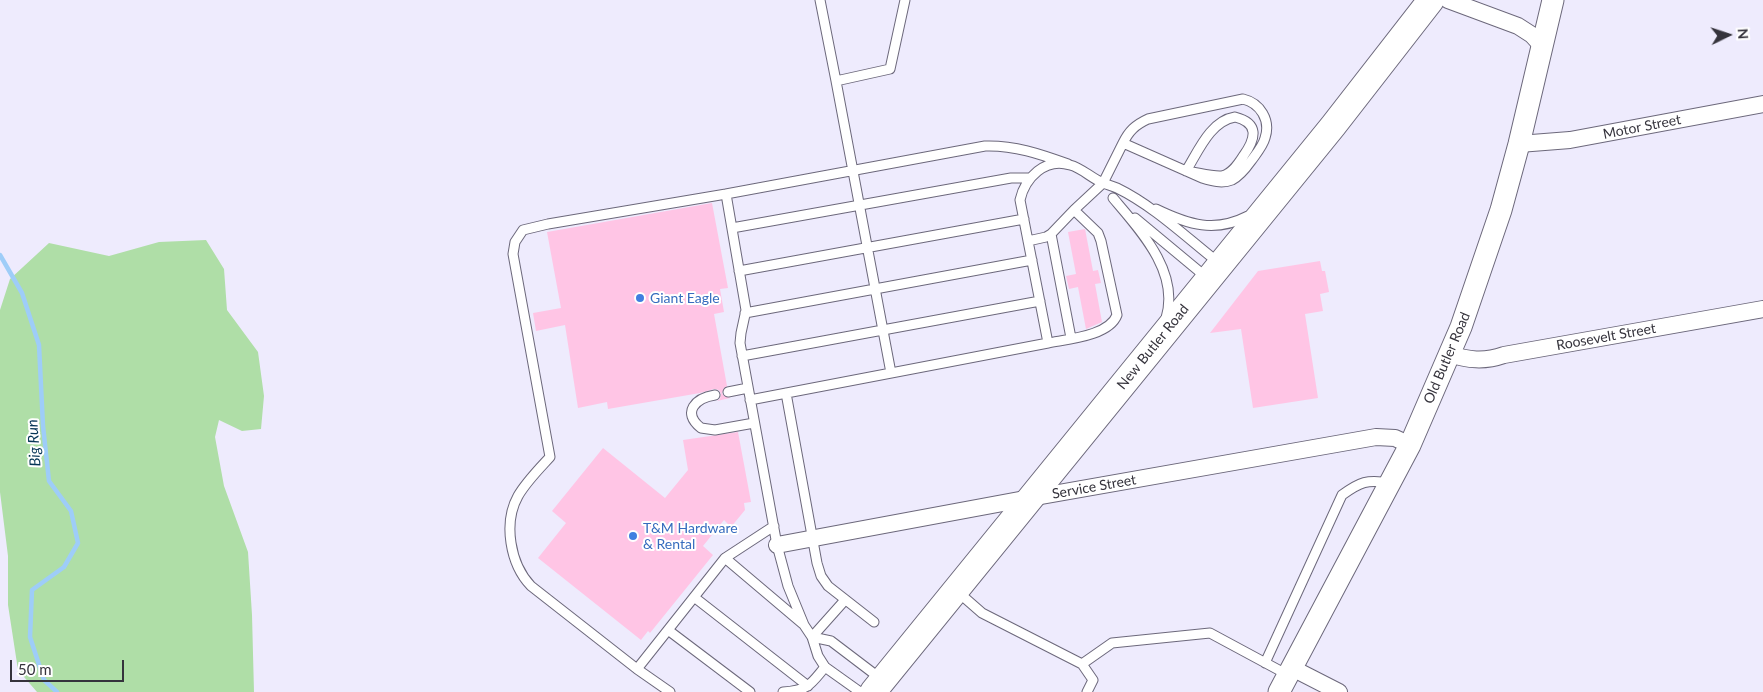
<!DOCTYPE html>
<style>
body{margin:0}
#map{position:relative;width:1763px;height:692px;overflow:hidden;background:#eeebfd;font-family:Lato,sans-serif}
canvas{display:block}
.north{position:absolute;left:1703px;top:10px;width:50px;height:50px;-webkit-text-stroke:4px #fff;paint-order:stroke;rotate:86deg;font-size:14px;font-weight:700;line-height:20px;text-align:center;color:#35333c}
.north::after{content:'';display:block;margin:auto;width:18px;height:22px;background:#35333c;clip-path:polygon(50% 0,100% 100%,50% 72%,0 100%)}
.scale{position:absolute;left:10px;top:660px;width:114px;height:22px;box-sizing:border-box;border:2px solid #35333c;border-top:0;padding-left:6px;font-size:15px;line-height:18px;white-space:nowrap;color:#35333c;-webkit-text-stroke:4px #fff;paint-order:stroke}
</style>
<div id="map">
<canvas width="1763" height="692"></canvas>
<div class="north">N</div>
<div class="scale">50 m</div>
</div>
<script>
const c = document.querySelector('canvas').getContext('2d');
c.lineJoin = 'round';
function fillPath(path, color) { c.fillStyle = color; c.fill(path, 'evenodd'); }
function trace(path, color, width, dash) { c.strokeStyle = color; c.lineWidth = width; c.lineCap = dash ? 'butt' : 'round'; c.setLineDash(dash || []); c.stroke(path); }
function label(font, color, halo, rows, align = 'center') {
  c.font = font + ' Lato,sans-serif'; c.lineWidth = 4; c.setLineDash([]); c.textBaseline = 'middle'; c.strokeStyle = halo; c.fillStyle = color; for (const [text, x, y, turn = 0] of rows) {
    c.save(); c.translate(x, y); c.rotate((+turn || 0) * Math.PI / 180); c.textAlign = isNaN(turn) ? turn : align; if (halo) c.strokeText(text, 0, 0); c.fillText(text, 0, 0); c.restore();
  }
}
fillPath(new Path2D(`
 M206 240 224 269 227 310 258 352 264 396 261 429 242 431 219 420 215 437 224 486 248 552 252 615 254 692H37L18 670 8 605V556L0 492V310L10 279 49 243 109 256 159 242Z`), '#afdea7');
trace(new Path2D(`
 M0 255 22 293 39 345 43 426 49 481 71 511 78 543 64 567 32 590 30 637 44 680 57 692`), '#9ecdf8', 4.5);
fillPath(new Path2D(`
 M712 203 728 288 720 289 724 312 714 314 727 386 724 388 722 393 724 396 730 398 717 401 720 399 721 394 719 390 714 389 700 393 608 409 607 402 578 408 565 325 536 331 533 313 561 308 547 232Z
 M1085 229 1093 271 1098 270 1101 283 1095 284 1102 322 1086 329 1078 287 1069 289 1066 276 1076 274 1068 232Z
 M1320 261 1322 271H1325L1329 292 1320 294 1323 311 1305 314 1318 398 1253 408 1241 329 1210 333 1258 271Z
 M738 432 751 502 744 503 745 510 731 527 724 520 703 546 713 555 650 633 648 631 641 640 538 558 566 523 552 511 603 448 665 498 688 470 683 440Z`), '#ffc5e5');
const service = new Path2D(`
 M820 0 836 81
 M1235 117C1259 123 1256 138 1244 155 1239 163 1232 174 1222 176 1212 177 1196 172 1186 171 1198 152 1210 121 1235 117Z
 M1113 198C1140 230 1180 272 1166 318
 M1156 209C1189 225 1215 233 1248 216
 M1135 218 1206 277
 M732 228 1011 178H1030
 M1051 234 1071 338
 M1028 241 1046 237 1051 234 1074 210 1103 183 1123 143 1202 178C1212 181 1222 184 1232 180 1240 176 1246 168 1251 161 1256 154 1263 146 1265 138 1271 120 1260 103 1243 99L1148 119C1135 125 1129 131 1123 143
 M739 271 1024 219
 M745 313 1032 260
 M1048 343C1068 339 1109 336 1117 315L1101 241 1098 233 1074 210
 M742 356 1040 301
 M891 373 836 81 890 69 905 0
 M728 392 748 388
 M786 393 817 563 821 576 828 586 874 622
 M715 395C696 398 681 412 701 428L715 430 754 423
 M750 400 1048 343 1020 200C1025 178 1045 157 1070 165 1082 168 1091 178 1103 183 1108 185 1113 186 1117 188 1154 206 1187 238 1219 263
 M725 558 803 624
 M958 592 982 613 1082 664 1093 680 1087 692
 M694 597 808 686
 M668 630 750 692
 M812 637 831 641 881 679
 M812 637 845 600
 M1265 663 1342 495C1360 482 1367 479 1390 483
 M1082 664 1112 643 1210 633 1288 675
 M637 669 531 586C510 564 503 523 518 496 526 482 539 469 550 457L513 254 515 242 523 230 548 224 726 194
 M670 692 637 669 725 558 774 526
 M783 692C809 690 810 685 825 667
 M860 692 825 667 818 656 812 637 804 625 788 586 777 545 740 343 741 333 746 310 726 194 985 146C1014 145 1040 154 1068 164`);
const minor = new Path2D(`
 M1448 0 1518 26 1532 35 1542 46
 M1519 144 1570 140 1763 104
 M1449 354C1468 360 1484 362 1504 355L1763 309
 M777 545 1030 498 1376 437 1395 438 1410 445
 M1292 668 1339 692`);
const tertiary = new Path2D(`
 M1279 692 1410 445 1461 327 1501 210 1519 144 1553 0`);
const primary = new Path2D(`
 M873 692 1333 126 1431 0`);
trace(service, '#6c687b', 11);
trace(minor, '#6c687b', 18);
trace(tertiary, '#6c687b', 23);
trace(primary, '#6c687b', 28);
trace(service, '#fff', 9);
trace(minor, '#fff', 16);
trace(tertiary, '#fff', 21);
trace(primary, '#fff', 26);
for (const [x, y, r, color] of [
 [640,298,5,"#3f7fe0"],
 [633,536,5,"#3f7fe0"]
]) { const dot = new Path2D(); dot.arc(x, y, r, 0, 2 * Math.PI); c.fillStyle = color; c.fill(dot); trace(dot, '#fff', 2); }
label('14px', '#35333c', '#fff', [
 ["Motor Street",1642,127,-11],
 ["Roosevelt Street",1606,337,-10],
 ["New Butler Road",1153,347,-51],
 ["Old Butler Road",1447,358,-67],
 ["Service Street",1094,487,-10]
]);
label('14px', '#366cbe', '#fff', [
 ["Giant Eagle",650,298],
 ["T&M Hardware",643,528],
 ["& Rental",643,544]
], 'left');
label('italic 15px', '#063556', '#fff', [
 ["Big Run",34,443,-94]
]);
</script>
